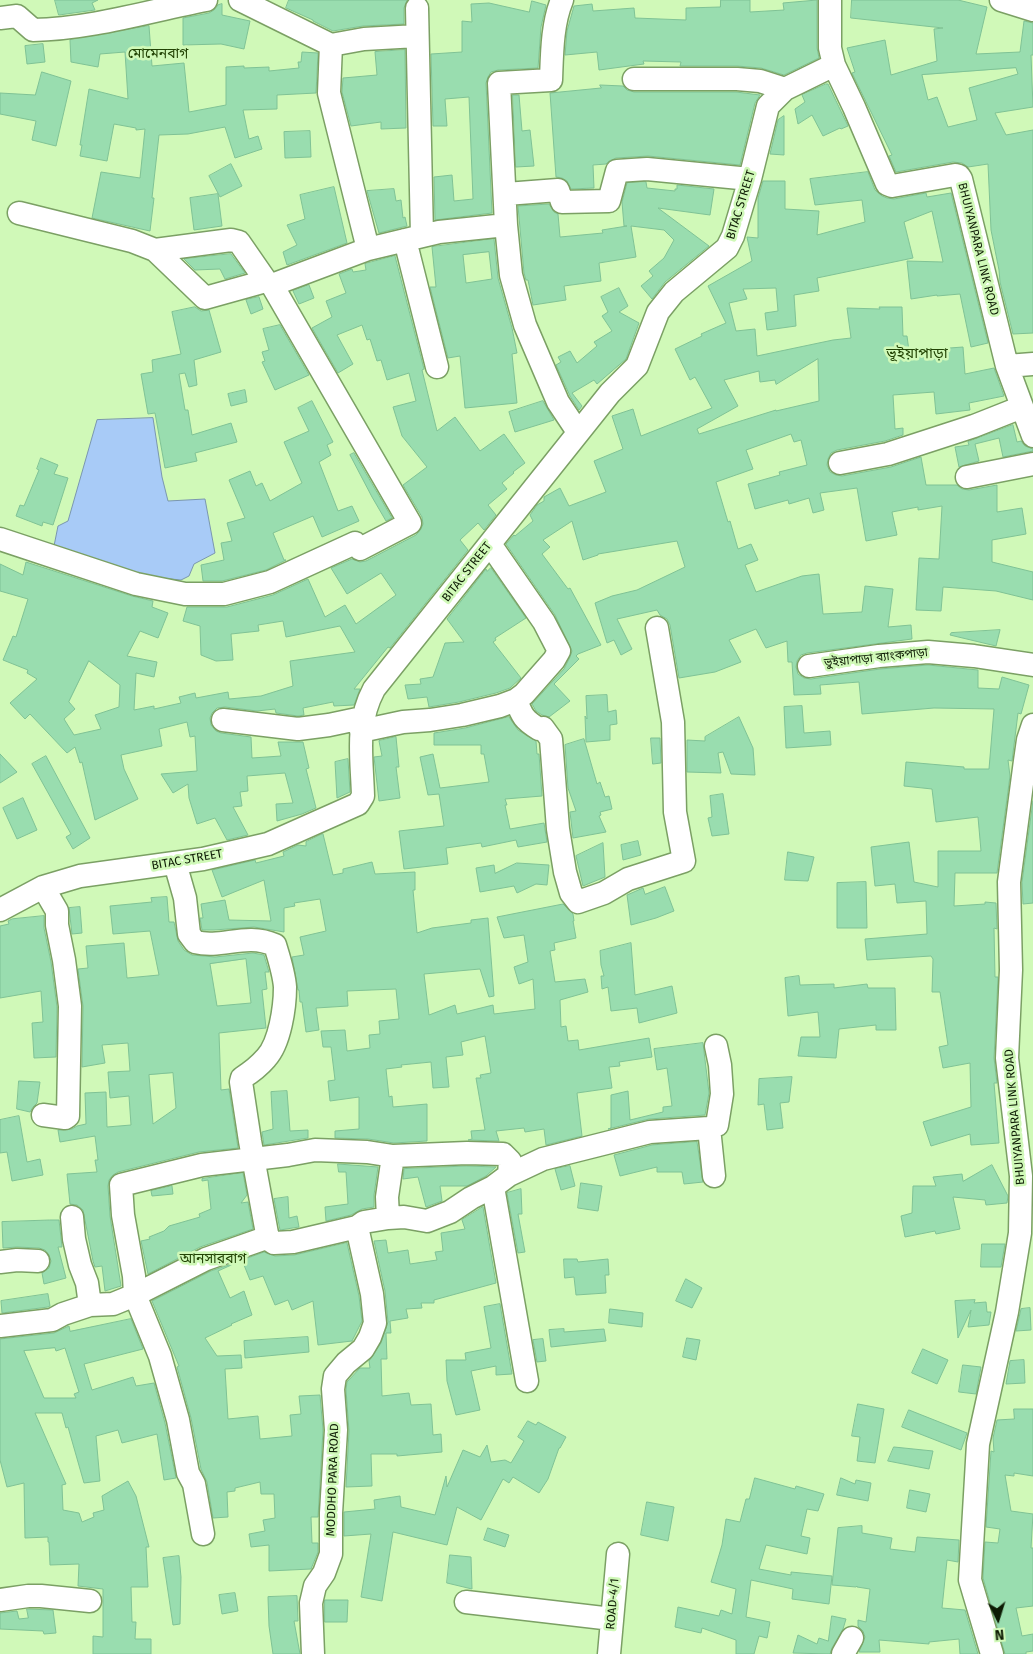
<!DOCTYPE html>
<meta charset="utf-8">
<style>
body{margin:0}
#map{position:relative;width:1033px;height:1654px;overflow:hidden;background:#d0f9b8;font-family:"Fira Sans",sans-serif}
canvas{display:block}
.north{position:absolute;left:973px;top:1594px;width:50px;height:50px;-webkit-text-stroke:4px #d0f9b8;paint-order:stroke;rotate:175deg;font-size:14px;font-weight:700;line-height:20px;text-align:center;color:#0d1b04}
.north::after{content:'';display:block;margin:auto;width:18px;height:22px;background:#0d1b04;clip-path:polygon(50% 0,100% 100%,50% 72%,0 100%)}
</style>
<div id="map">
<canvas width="1033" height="1654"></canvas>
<div class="north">N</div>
</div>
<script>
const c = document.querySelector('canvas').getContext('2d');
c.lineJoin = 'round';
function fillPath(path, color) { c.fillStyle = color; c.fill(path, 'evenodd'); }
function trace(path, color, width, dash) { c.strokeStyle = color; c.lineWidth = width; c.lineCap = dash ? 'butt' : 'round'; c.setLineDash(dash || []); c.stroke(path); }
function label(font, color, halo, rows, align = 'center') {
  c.font = font + ' "Fira Sans","Noto Sans Bengali",sans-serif'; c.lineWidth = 5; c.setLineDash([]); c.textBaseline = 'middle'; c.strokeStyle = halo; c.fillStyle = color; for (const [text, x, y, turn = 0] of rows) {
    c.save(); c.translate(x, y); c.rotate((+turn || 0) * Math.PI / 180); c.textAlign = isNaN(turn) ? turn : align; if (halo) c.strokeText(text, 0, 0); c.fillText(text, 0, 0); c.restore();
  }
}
const water = new Path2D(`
 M153 418 162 477 168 501 205 499 215 553 194 564 189 576 181 580 161 578 151 579 53 551 58 526 68 521 97 420Z`);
fillPath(water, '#a8cbf7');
trace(water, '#7a96ae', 1);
const building = new Path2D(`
 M55 0H98L92 3 95 10 59 15Z
 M289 0H407L404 8V24L363 26 333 31 313 21V20L286 8Z
 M721 0H750V12L784 10 783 3 817 0V48L819 58 784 75 761 68 737 66H680L681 62 643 61 644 64 599 70 597 52 565 55 567 31 574 6 592 4 593 11 634 8 635 18 686 20V8L720 7Z
 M852 0H958L987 7 976 54 1020 52 1024 21 1033 23V55H1031L1033 107 995 113 1006 135 1033 130V333L1013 334 1000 282 999 270 991 230 988 164 968 167 962 163 953 162 896 172 889 156 892 155 852 73 855 72 847 48 885 40 891 75 937 61 934 29 943 28 851 18ZM1016 68 1018 74 969 88 977 120 948 127 937 97 928 100 922 75Z
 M532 1 546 5 541 27 538 68 498 70 491 72 488 77 486 83 492 213 435 220 434 177 452 175 454 201 473 199 469 97 445 99 447 126H433L431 54 462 52V21L472 22 471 4 489 3 529 12Z
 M222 4V15L250 21 244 49 221 44 183 45V18L209 13 214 10 218 5Z
 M149 26 152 66 184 63 189 112 226 105V67L244 66V68L269 67V71L299 68 298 62H301L302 52 318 53 316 93 277 95V109L243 110 249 139 258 136 262 149 235 158 225 127 188 134 159 135 152 198H154L150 231 92 218 101 172 140 178 145 129 136 130V128L114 124 107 161 80 156 82 145H80L89 89 128 99 125 52 100 54 98 67 71 62 70 40Z
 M43 44 45 62 27 64 25 46Z
 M405 50 406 128 381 129V122L351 126 342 92 343 78 377 75 375 52Z
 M42 72 71 81 56 146 32 140 36 121 0 114V93L35 95Z
 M826 84H828L848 126 841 129 840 128 823 136 812 115 798 124 795 109 805 102 802 95Z
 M600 85 623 86 627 90 634 92H736L760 95 755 103 740 165 648 156 616 158 609 161 606 164 593 165 594 188 571 189 567 181 562 178 556 177 550 93 601 88Z
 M513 95H519L522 131 530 130 534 166 516 167Z
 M784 116V155L770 154 778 120Z
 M310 131 311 157 285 158 284 132Z
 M231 164 242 186 220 197 209 176Z
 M868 172 875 190 882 196 887 198 894 199 926 193 927 197 951 193 988 343 971 347 960 294 937 296V295L911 299 907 261 943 262 932 211 904 222 913 258 817 278 819 291 794 295 796 326 767 330 765 313 778 311 776 288 743 289 747 299 729 303 736 331 755 329 757 356 833 340 851 338 847 308 880 309 879 307H902L903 336H907L909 351 963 347 965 374 994 368 1004 396 969 403 970 410 936 414 934 392 893 395 895 429 903 428V435L885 441 837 450 831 453 828 459 827 465 830 472 836 475 842 476 891 467 921 457 926 485H957L962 489 969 490 997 485V512L1022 508 1026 534 992 540V562L1033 572V600L996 591 943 587 941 611 916 610 919 558 939 559 942 506 918 510V507L892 512 897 535 866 541 857 488 820 493 824 510 813 513 809 498 789 504 788 500 755 509 748 484 780 475 779 472 807 465 801 440 794 442 791 434 746 450 753 469 716 482 728 522 730 521 738 549 751 544 758 560 745 565 756 592 802 576 819 574 823 614 862 612 865 586 893 589 888 627 911 625 912 639 807 653 801 655 797 661 796 667 798 674 804 678 811 679 880 669 928 665 978 670V688L999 689 1002 677 1029 685 1021 714 1018 713 1012 761 1008 760 1010 776 997 873H955L954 906 985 904V902L996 903 997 929 994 928 995 977H998L994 1058 997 1083H994L999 1143 971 1145 970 1134 931 1146 923 1122 971 1107 970 1063 943 1068 939 1047 948 1045 940 992H932L933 959 931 956 867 960 865 939 927 934 926 901 897 903 895 884 875 886 871 847 909 842 914 882 938 887V851H981L978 817 936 822 932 789 904 786 906 762 964 767V769H989L994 709 934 708 862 714 859 682 820 685 821 694 794 695 792 662H788L787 641 766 648 756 629 729 640 741 662 715 672 679 678 670 625 667 619 660 615 657 610 617 619 632 649 621 655 614 640 607 643 595 603 612 596 637 590 685 567 677 541 598 554V555L583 560 572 521 543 540 550 547 542 554 568 589 570 588 601 645 578 654 576 656 579 659 554 684 570 701 549 717 542 715 536 711 532 704 564 669 570 657 572 651 555 615 506 544 514 535 515 536 533 521 530 515 537 505 544 501V497L560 488 569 506 606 492 594 461 623 449 612 416 633 409 641 436 712 408 695 377 690 380 675 349 702 336 701 334 726 323 708 286 752 261 747 237 758 238V198L763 181H785V209L819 211 817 235 865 222 862 200 815 205 810 179ZM818 359 819 401 776 411V410L699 434 697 429 738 406 724 380 759 371 760 382 775 380 776 384Z
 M646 182 647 188 675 191V189H677V185L714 189 710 215 658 208 709 246 665 282 652 299 641 286 653 276 649 271 664 258 674 240 664 230 631 226 636 257 599 263 601 281 564 286 566 300 533 305 528 280H526L524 273 518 206 549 204 554 212 558 214 560 237 603 233 602 230 627 226H624L622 202 627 183Z
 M334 187 347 243 287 265 283 252 297 245 287 225 305 219 300 195Z
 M394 189 396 201 401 200 403 218 405 217 407 226 379 233 367 191Z
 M218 194 222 226 194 230 190 198Z
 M494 239 498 278 512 328 517 353 512 354 517 403 465 408 460 356 448 358 430 287H436L432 247ZM489 252 492 279 466 283 463 255Z
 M231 254 245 273 225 279 220 269 195 270 184 259Z
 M395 256 424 369 422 370 437 431 455 417 480 451 504 434 525 463 513 472 514 473 502 483 507 489 488 505 496 515 484 530 478 523 460 540 468 550 390 648 388 647 354 689H360L354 705 334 706 333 702 303 708 304 715 298 716 276 713 275 709 257 711 225 707 217 708 212 713 210 718 211 725 216 731 221 733 251 737 252 758 281 756 278 742H303L309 768 306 769 316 808 302 814 277 821 276 804 293 803 285 773 247 776 248 791 240 792 242 806 233 807 248 835 227 840 215 818 197 824 189 798 188 784 173 793 161 774 197 771 195 736 190 737 187 722 159 729 162 746 121 755 124 769 138 799 95 820 82 762 80 763 75 747 67 753 30 714 25 719 10 703 37 679 27 673 28 670 3 660 13 636 16 637 28 599 0 591V564L23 575 26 562 132 596 153 601 152 607 168 613 158 638 140 631 127 656 157 662 154 677 136 673 134 710 154 706V709L181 703 179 697 195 693 196 698 228 692 229 699 261 696 293 686 290 661 355 652 340 626 286 637 283 621 258 625 259 631 231 634 233 660 216 661 201 655 200 626 183 621 187 607H227L273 595 308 579 325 617 345 605 356 624 396 595 381 573 347 594 331 568 352 559 360 562 366 561 416 535 421 529 423 524 422 517 403 485 427 467 402 436 393 407 416 401 409 373 387 380 381 360 377 361 370 339 367 340 362 325 337 335 353 364 338 373 312 328 332 317 326 301 346 293 339 274 352 269 353 272 366 270 365 264ZM89 661 120 685 119 707 95 715 101 729 74 735 64 719 75 709 69 702Z
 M309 285 314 298 299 304 293 291Z
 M619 288 628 306 619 312 639 323 626 359 597 384 594 380 572 393 582 406 579 410 570 396 556 365 561 362 558 357 570 351 577 363 597 346 594 342 612 331 602 316 608 312 601 297Z
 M259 297 263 309 251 314 246 300Z
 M195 307 201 311 209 310 221 352 194 360 197 385 189 387 185 373 179 374 185 410H188L192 435 231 423 237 442 195 453 197 461 165 468 155 413 148 414 141 374 153 372 152 360 181 354 172 312Z
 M280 325 309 375 275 390 262 362 265 361 262 352 269 350 263 329Z
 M245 390 247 402 231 406 228 394Z
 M312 401 333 442 327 445 331 455 319 462 338 511 352 506 359 521 322 537 313 516 273 533 284 560H286L266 570 222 581H203L201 565 224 560 221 543 232 541 227 523 245 518 229 480 250 471 256 486 262 483 270 501 302 483 284 442 309 431 298 408Z
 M543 401 554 420 515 432 509 412Z
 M1013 425 1017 442 1021 441 1025 446 1033 449V451L1003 457 999 438 975 444 979 461 959 467 955 447 969 445 968 442Z
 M354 453 392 518 386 521 372 497 350 455Z
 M41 458 58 465 54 474 68 478 53 525 43 522 42 526 16 516 20 505 24 506 39 470 37 469Z
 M491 568 526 618 495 638 496 640 493 642 521 678 510 688 496 693 459 702 429 707 427 697 408 699 405 685 421 684 420 679 433 677 445 643 464 642 447 619 486 569 487 571Z
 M1000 630 996 646 950 635 951 633Z
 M607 695 608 712 616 710 617 724 610 725V740L586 742 585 716 587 719 586 696Z
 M802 706 804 733 830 731 831 745 786 748 784 707Z
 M509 717 518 730 536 741 537 754H539L542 796 505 799 507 805H505L510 829 544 823 547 842 518 847 516 840 482 847 481 843 446 848 448 864 404 869 399 831 444 826 439 794 428 795 420 757 433 754 440 788 489 782 484 754H481V745H434V733L465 728Z
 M739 717 753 748 755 775 731 774 723 752 718 753 721 773 687 772V740L705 741V737Z
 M396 737 399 767H396L400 798 379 801 374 757 382 756 379 741Z
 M651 738H660L661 763 653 764Z
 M584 739 597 784 600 782 605 797 609 796 612 809 600 812 601 815 599 816 606 832 573 838 570 812 576 811 568 788 565 745Z
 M0 754 17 772 0 783Z
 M46 756 90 838 73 849 66 837 71 834 32 764Z
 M348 759 350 792 337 798 335 762Z
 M723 794 729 834 712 836 708 818 712 817 710 796Z
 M23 798 37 830 17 839 3 808Z
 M1033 801V903L1023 904 1022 883Z
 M323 834 333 875 343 873V869L372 862 375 874 415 872V890H413L417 933 432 928 471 923V920L488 918 494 996 489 997 480 969 424 974 429 1015 455 1005 457 1014 493 1005 494 1014 535 1009 533 979 519 984 514 967 528 962 524 935 504 938 497 917 563 904 573 914 574 921H573L576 938 554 943 555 950 550 951 555 982 585 979 588 992 560 1000 561 1027 566 1026 568 1041 578 1040 579 1050 649 1038 652 1057 619 1062 620 1066 609 1067 612 1088 577 1093 582 1136 546 1145 544 1129 525 1132 524 1128 496 1131 499 1141 468 1140 472 1139 471 1131 485 1130 476 1078H481L480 1075 491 1073 485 1036 461 1042 463 1055 446 1057 449 1087 433 1088 431 1062 401 1065 402 1067 386 1069 389 1097 392 1096 393 1107 427 1104V1141L394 1143 368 1139 335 1138V1131L359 1129V1097L330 1101 328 1081 335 1080 331 1047H323L321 1031 345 1030 347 1051 370 1048 369 1035 380 1034 379 1021 399 1019 396 989 347 991 348 1006 316 1008 319 1030 306 1032 302 1002H300L299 990H298L292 957 304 955 300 937 326 931 320 899 294 903 295 906 284 908V932L254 927 214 930H202L200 918H203L201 904 225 900 229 920 271 921 264 880 222 897 212 870 255 860 256 863 284 856 283 852 298 845 306 846V842Z
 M638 841 641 855 623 860 621 845Z
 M603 843 605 877 583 886 576 856Z
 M788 852 814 857 808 881 785 880Z
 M517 863 549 865 547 885 536 884 517 893 514 886 480 892 476 868 494 865 495 873Z
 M866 882 867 928H837V883Z
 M665 887 674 911 656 918 631 925 627 895 643 888 645 894Z
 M167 897 169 922H174L178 941 184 950 192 955 215 957 253 953 264 955 269 972H265L267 989 262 990 266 1028 219 1033 221 1090 229 1089 238 1148 199 1152 118 1172 113 1175 109 1180 108 1186 110 1216 121 1286 105 1291 102 1266 95 1267 93 1261 83 1210 77 1205 70 1204 67 1174 97 1172 95 1160H98L95 1136 60 1142 58 1130 72 1129 77 1126 86 1124 85 1093 106 1092 107 1127 131 1125 129 1096 110 1098 108 1072 130 1071 128 1043 102 1045 105 1063 82 1067 83 1006 78 969 88 968 86 946 124 943 127 978 159 975 150 931 113 934 110 906 152 902 151 898ZM246 959 251 1003 217 1006 210 964ZM173 1073 176 1108 153 1124 149 1075Z
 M80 907 82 933 72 934 69 908Z
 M44 916V928L51 962 57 1007 56 1057 34 1058 32 1023 43 1022 41 991 0 998V926L9 924 8 921 12 919Z
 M631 943 635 995 672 986 677 1013 639 1023 637 1008 611 1011 608 987 602 989 601 976H604L601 965 600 951Z
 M799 976 800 985 834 984V988L867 984 868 988H895L896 1030H876V1025L839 1029 836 1058 798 1056 801 1037H820L818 1012 788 1016 785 978Z
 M703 1043 709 1093 705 1115 649 1119 608 1129 611 1128V1095L628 1091 630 1120 663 1112V1107L672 1106 667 1068 657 1070 654 1049Z
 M792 1077 789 1102 780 1103 783 1128 767 1130 764 1104 758 1105 759 1079Z
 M19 1081 40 1082 37 1103 33 1107 30 1112 17 1109Z
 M287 1091 290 1131 308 1130V1138L264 1145 262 1132 273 1129 271 1092Z
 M19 1116 27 1162 40 1159 43 1175 12 1181 7 1152 0 1153V1120Z
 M697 1142 703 1182 684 1184 682 1172H657V1167L620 1176 614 1155 652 1145Z
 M338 1164 378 1167 374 1195V1207L362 1209 351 1215 326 1221 325 1207 348 1204 346 1172H339Z
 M992 1165 1008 1196 1007 1203 986 1205 985 1200 953 1197 960 1229 936 1234 935 1231 905 1237 901 1216 912 1213 913 1186H936L933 1177 962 1174 963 1181Z
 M467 1166 496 1167 486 1176 467 1186H440L442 1201 426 1207 418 1177 403 1179 404 1169Z
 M570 1166 575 1186 561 1190 555 1169Z
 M243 1173 247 1195 241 1203 248 1202 253 1229 200 1247 148 1274 141 1241 150 1239 149 1237 164 1231 169 1226 200 1217 199 1214 211 1209 208 1180 202 1181V1179Z
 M581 1183 602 1186 598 1211 578 1208Z
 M172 1186 173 1194 152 1196 151 1191Z
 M521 1189 522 1214H518L525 1252 518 1253 507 1193Z
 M288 1197 289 1218 297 1216 299 1227 280 1230 274 1199Z
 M483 1207 496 1283 434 1300V1303H421L422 1308 406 1309 408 1318 390 1321 391 1333H386L387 1359H381L382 1396 409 1393 411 1405 431 1404 433 1435 441 1434 442 1452 397 1456V1454H371L372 1486 346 1487 349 1431 346 1390 347 1382 360 1368H370L369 1361 381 1343 388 1322 385 1291 374 1241 386 1240 388 1253 408 1250 410 1264 437 1260 435 1252 443 1251 441 1233 465 1229 462 1220Z
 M50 1220H59L62 1247H58L66 1278 44 1284 42 1273 49 1268 51 1261 49 1255 45 1250 39 1248 17 1247 3 1248 2 1222Z
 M347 1243 359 1296 362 1321 352 1341 318 1345 313 1301 292 1310 288 1300 275 1305 263 1276 250 1280 242 1260 264 1252 275 1256 294 1255Z
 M982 1244H1005L1001 1267H981Z
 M564 1259H577L578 1262 608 1259 609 1275H605L606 1293 576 1295 574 1277 565 1278Z
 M238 1262 218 1271 230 1298 244 1291 252 1315 231 1324 232 1325 205 1338 217 1356 241 1355 242 1368 225 1369 228 1419 258 1416 260 1439 292 1436 290 1415 301 1414 299 1396 320 1395 323 1430 318 1517H311L312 1543H318V1552L311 1569 269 1571V1545L251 1547 249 1534 265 1531 263 1520 275 1518 274 1494H261L260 1482 235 1488V1491L227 1492 228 1517 213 1518 207 1482 201 1469 191 1418 177 1367 179 1366 152 1301 211 1271Z
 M686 1279 702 1288 692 1308 676 1301Z
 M48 1294 50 1306 48 1307 2 1313 1 1301Z
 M975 1300 974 1303 986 1302 987 1312H991L989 1325 968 1327 971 1310 958 1338 955 1301Z
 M500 1304 512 1374 496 1375V1366L471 1371 480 1410 456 1415 447 1381 446 1360H466L465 1353 491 1348 484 1307Z
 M1030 1308 1031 1330 1016 1331 1021 1309Z
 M610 1309 643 1313 642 1327 609 1323Z
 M131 1319 143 1349 84 1364 92 1390 133 1377 136 1386 154 1383 165 1423 176 1478 164 1480 157 1434 122 1443 118 1430 96 1436 100 1481 84 1483 68 1427 66 1428 62 1413H35L66 1484 62 1485 63 1510 79 1513 82 1522 94 1517 93 1513 104 1510 102 1496 128 1481 136 1496 149 1547H146L148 1587H131L132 1622H136L135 1639H151V1654H93V1636L103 1637V1589L78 1586 79 1564 50 1565 49 1542H48V1537L25 1538 24 1483 7 1487 0 1460V1339L54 1333 69 1326 70 1331ZM55 1348 56 1351 65 1348 79 1392 74 1394 76 1398H44L24 1351Z
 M564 1329V1332L604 1329 606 1341 551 1347 549 1330Z
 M308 1337 309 1352 245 1358 244 1341Z
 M687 1338 700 1340 696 1360 683 1357Z
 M543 1339 546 1361 537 1362 533 1340Z
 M923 1349 948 1360 937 1384 912 1373Z
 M1024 1360 1025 1383 1006 1384 1010 1361Z
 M963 1365 981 1367 976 1394 959 1392Z
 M858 1404 884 1409 875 1463 857 1461 860 1437 852 1436Z
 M1014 1409H1033V1476L1014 1473V1476L1005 1475 1011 1511 1033 1514 1031 1548H1033V1606L1016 1608 1022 1636 1033 1634V1651L1026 1652V1654H1005L983 1578 985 1542 998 1543 1000 1529 986 1527 991 1451 994 1452 993 1438 997 1420 1014 1419Z
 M909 1410 967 1433 961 1450 902 1427Z
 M528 1421 536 1425 538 1422 566 1437 560 1448H559L548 1479 539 1493 513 1477 509 1483 503 1479 481 1520 457 1507 447 1545 393 1532 382 1601 361 1597 371 1534 344 1536V1512L375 1509 374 1500 400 1496 401 1507 435 1515 446 1476 447 1487 463 1450 480 1457 487 1445 491 1462 505 1460 511 1463 524 1441 518 1437Z
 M894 1447 933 1451 929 1469 888 1461Z
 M755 1478 795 1489 796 1486 824 1494 818 1511 807 1509 801 1536 810 1538 807 1554 766 1545 759 1569 791 1575V1572L832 1576 829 1604 792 1599 793 1589 751 1580 746 1617 770 1622 767 1638 759 1636 754 1654H736V1640L702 1628 701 1633 675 1627 678 1607 719 1616 721 1610 732 1614 736 1589 711 1582 722 1545 726 1519 740 1522 746 1499H749Z
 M841 1478 855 1484 856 1480 871 1483 868 1501 837 1495Z
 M910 1490 930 1494 926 1512 907 1508Z
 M647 1502 674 1507 668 1541 641 1535Z
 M862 1526V1533L892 1538 890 1549 915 1552 917 1537 959 1540 958 1562 947 1560 942 1608 965 1610 978 1654H960L959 1639 929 1642V1644L879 1640 880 1652H859L865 1637 863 1631 858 1626V1620L866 1622 870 1589 857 1587V1586L856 1587 832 1585 838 1528Z
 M488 1528 509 1535 505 1547 484 1540Z
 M450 1555 471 1557 472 1589 447 1583Z
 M179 1556 181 1577 180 1624 173 1625 163 1558Z
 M235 1593 238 1611 222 1614 219 1595Z
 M297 1596 298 1621H294L300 1654H273L269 1626 268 1597Z
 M325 1600H348L347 1622H325Z
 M27 1609 53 1610 56 1633 44 1634 43 1631 0 1629V1613L17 1611 19 1619 28 1618Z
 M832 1616 846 1619 843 1629 832 1648 830 1654 793 1653 798 1635 817 1644 819 1638 828 1641Z`);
fillPath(building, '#99ddaf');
trace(building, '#7fc295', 1);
const minor = new Path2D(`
 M240 0 331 45 364 39 417 36
 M562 0C552 24 552 54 551 80L499 83 506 225 511 275 525 325 558 402 578 432
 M830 0V48L834 65 854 107 887 184 892 186 955 175 959 176 961 179 1007 366 1033 436
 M1001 0 1033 10
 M417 8 422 236
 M0 18 17 16 33 30C91 29 149 11 206 0
 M331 45 329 93 368 249
 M634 79H737L760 81 785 89
 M506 194 558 190 562 202 609 201 617 171 647 169 750 179
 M405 240 437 367
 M155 250 231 240 239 242 266 281
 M272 285 368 249 439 232 506 225
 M1007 366 1033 364
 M840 463 888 454 974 426 1022 407
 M967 477 1033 464
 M0 539 136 584 185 594H224L270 582 355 543 360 549 410 523 272 285 266 281 205 298 155 250 132 241 19 213
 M809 666 879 656 928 652 974 656 1033 665
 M516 700C522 716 524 720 539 729L543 728 551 739 558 829 565 872 571 893 578 902 604 893 628 879 684 861 675 812 673 722 657 628
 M223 720 298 729 329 725 362 718
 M361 731 403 722 430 720 462 715 500 706 516 700 524 694 554 660 559 651 544 622 490 544
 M175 863 185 898 189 934 195 942C223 949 245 932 275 945 279 958 284 973 285 987 285 1007 280 1043 266 1058 260 1065 250 1073 242 1078L241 1082 250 1141 268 1239 274 1243 293 1242 357 1227 364 1222 388 1218 387 1197 393 1156 467 1153 503 1154 510 1161 509 1175
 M43 887 57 911V925L64 960 70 1006 68 1116 65 1118 43 1115
 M0 910 43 887 80 876 203 859 268 844 358 804 363 796C362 757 355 725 374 689L610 393 637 366 658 312 674 292 727 248 733 236 750 179 768 106 785 89 834 65
 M709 1128 717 1125 722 1094 720 1065 716 1046
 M72 1217 74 1239 80 1265 87 1283 90 1305
 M388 1218 404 1217 427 1221 450 1212 471 1198 493 1187
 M0 1262 17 1260 38 1261
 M0 1326 52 1320 63 1314 90 1305 113 1304 135 1295 134 1276 123 1215 121 1185 202 1165 288 1155 315 1150 367 1152 393 1156
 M527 1381 493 1187 509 1175 543 1159 650 1132 709 1128 714 1176
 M203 1534 194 1484 188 1473 178 1420 160 1356 135 1295 206 1259 263 1239H268
 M0 1600 28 1596H41L90 1601
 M466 1602 612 1619
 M313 1654 311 1603 315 1586 324 1573 331 1554V1513L336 1430 333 1389 335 1376 346 1363 363 1349 370 1337 375 1323 372 1294 357 1227
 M609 1654 618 1554
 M843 1654 852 1638
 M992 1654 970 1580 978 1444 1007 1312 1020 1233 1021 1176 1007 1058 1011 970 1009 882 1025 761 1028 740 1033 725`);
trace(minor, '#7ba064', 25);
trace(minor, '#fff', 22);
label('12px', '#0d1b04', '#d0f9b8', [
 ["BITAC STREET",741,205,-73],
 ["BHUIYANPARA LINK ROAD",978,249,76],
 ["BITAC STREET",467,572,-52],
 ["ভুইয়াপাড়া ব্যাংকপাড়া",876,658,-6],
 ["BITAC STREET",187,860,-10],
 ["BHUIYANPARA LINK ROAD",1015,1117,-95],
 ["MODDHO PARA ROAD",333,1480,-88],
 ["ROAD-4/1",613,1604,-85]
]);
label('14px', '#224304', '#d0f9b8', [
 ["মোমেনবাগ",158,54],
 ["আনসারবাগ",213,1259]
]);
label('15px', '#224304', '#d0f9b8', [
 ["ভূইয়াপাড়া",917,354]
]);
</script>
